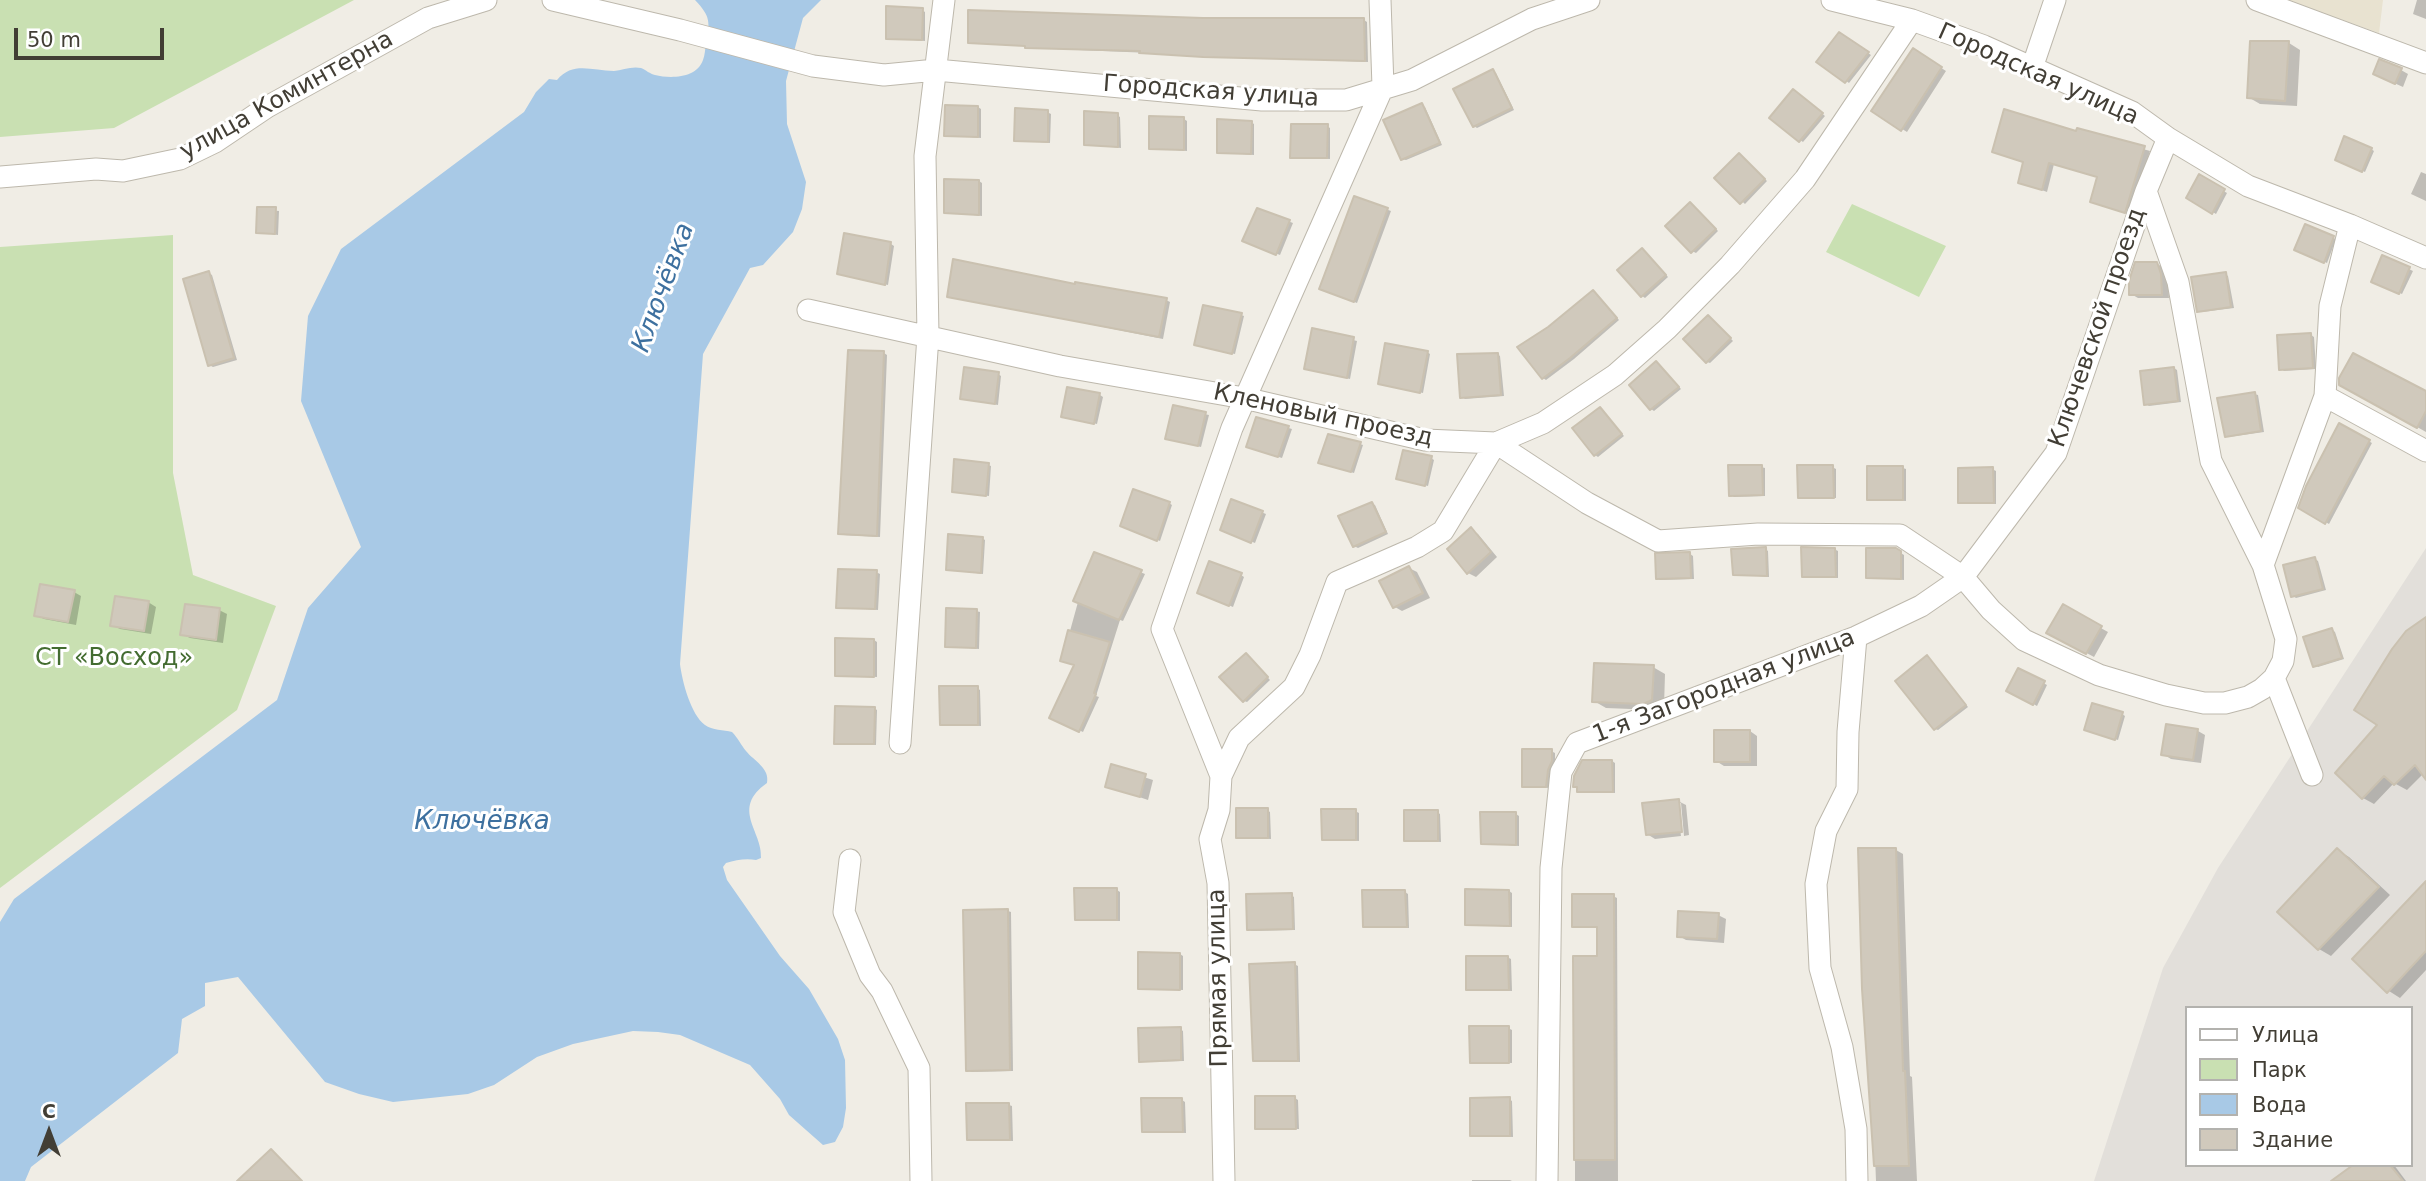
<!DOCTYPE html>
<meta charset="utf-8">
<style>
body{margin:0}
#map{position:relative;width:2426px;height:1181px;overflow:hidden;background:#f0ede5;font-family:"DejaVu Sans",sans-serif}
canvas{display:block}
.legend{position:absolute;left:2185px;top:1006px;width:228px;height:161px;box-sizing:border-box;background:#fff;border:2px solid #b3b2ae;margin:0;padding:9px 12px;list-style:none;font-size:21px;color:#423e35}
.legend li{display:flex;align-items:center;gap:14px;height:35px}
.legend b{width:35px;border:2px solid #b3b2ae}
.north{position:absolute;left:14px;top:1097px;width:70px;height:70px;-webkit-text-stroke:5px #fff;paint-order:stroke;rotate:0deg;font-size:19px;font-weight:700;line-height:28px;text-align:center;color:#423e35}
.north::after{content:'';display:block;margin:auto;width:24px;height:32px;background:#423e35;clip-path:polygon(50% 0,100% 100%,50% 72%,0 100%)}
.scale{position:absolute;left:14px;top:28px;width:150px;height:32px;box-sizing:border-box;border:4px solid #423e35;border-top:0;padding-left:9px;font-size:21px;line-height:24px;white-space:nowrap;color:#423e35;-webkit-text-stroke:5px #fff;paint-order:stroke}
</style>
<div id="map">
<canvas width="2426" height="1181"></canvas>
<ul class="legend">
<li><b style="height:9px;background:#fff"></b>Улица</li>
<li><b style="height:19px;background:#c9e0b2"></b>Парк</li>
<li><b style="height:19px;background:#a8c9e6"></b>Вода</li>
<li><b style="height:19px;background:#d0c9bc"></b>Здание</li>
</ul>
<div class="north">С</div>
<div class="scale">50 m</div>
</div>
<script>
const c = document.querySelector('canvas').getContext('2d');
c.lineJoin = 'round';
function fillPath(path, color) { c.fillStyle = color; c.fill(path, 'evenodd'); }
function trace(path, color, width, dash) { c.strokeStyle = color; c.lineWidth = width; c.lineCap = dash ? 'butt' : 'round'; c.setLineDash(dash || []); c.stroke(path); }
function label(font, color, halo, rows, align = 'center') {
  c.font = font + ' "DejaVu Sans",sans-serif'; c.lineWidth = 6; c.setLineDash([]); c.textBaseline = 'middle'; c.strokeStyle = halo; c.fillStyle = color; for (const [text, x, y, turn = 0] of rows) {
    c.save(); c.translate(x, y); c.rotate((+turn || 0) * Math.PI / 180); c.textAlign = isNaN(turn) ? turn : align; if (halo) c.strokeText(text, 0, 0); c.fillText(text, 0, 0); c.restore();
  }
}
fillPath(new Path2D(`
 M2426 548V1181H2094L2163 968 2218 868ZM2186 1008H2410V1165H2186Z`), '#e2dfda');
fillPath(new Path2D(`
 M2286 0H2383L2379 33Z`), '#e8e2d0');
fillPath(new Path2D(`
 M0 0H354L114 128 0 137Z
 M1852 204 1946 246 1919 297 1826 252Z
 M173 235V473L193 575 276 606 237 710 0 888V247Z`), '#c9e0b2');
fillPath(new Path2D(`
 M695 0H821L803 18 786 81 787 124 806 182 802 209 793 232 763 265 750 268 703 354 680 664C682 681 691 715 705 725 712 730 724 730 732 732 738 738 741 745 746 751 754 761 770 768 767 783 730 809 763 831 761 858L756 860C746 858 736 860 726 863L723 867 727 880 780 956 809 989 838 1039 845 1060 846 1108 843 1127 835 1142 823 1145 789 1115 780 1099 750 1065 680 1035 658 1032 633 1031 573 1044 537 1057 494 1085 468 1094 393 1102 359 1094 325 1082 238 977 205 983V1006L182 1019 178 1053 31 1167 25 1181H0V922L14 899 277 700 308 608 361 547 301 401 308 316 341 249 524 112 536 92 549 79 557 80C573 61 592 71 614 71 622 70 632 66 641 68 646 70 650 74 655 75 671 79 697 78 703 60 705 55 705 49 706 44 710 22 711 17 695 0Z`), '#a8c9e6');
fillPath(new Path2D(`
 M2417 0H2426V19L2413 14Z
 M922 10 925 12V41L888 38Z
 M1203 20H1364L1367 22 1368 62 1030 48 1026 46 969 42Z
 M1840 34 1871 55 1849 83 1819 61Z
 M2289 43 2300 50 2297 106 2260 104 2248 97Z
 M1913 50 1946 71 1907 132 1873 111Z
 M2401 70 2408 74 2403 87 2383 78Z
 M1492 71 1496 73 1514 110 1477 128 1474 126Z
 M1797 93 1825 116 1803 142 1800 140Z
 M1422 105 1425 107 1442 145 1406 160 1402 159Z
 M978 107 981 109V138L946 135Z
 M1047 112 1051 114 1050 143 1016 140Z
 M1117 115 1120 117 1121 148 1086 144Z
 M1184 119 1187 121V151L1151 148Z
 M1251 122 1254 124V155L1218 152Z
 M1327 126 1330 128V159L1292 157Z
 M2078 130 2150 151 2130 215 2092 202 2099 178 2054 164 2047 192 2020 182 2025 163 1994 152 2077 133Z
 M2371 149 2374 151 2365 172 2337 159Z
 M1742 157 1767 181 1745 204 1717 178Z
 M2421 172 2426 174V201L2411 194Z
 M2199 177 2227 193 2216 214 2188 197Z
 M979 181 982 183V216L946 212Z
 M1355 198 1391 211 1357 303 1324 290Z
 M1693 206 1718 231 1696 253 1692 251Z
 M258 209 279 211 278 235 258 232Z
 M1258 210 1293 223 1280 255 1248 242Z
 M2333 238 2336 239 2327 263 2297 249Z
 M891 244 894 246 888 285 839 274Z
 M1645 252 1668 277 1645 298 1642 296Z
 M2383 257 2413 271 2402 294 2373 281Z
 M2157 264 2165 268 2168 279 2169 298H2138L2131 294Z
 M209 273 212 275 237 360 213 367 209 365Z
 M2225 274 2228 276 2234 308 2202 312 2198 311Z
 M1076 286 1166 300 1170 302 1163 339 948 296Z
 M1596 294 1619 320 1574 359 1546 380 1543 378Z
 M1241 315 1244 316 1235 354 1199 346Z
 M1712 319 1733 341 1710 363 1707 362Z
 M1314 330 1357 341 1350 379 1306 368Z
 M2311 335 2314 337 2316 369 2284 371 2281 369Z
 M1427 352 1430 354 1423 393 1380 383Z
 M884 353 887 355 880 537 843 535 840 533Z
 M1497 354 1500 356 1504 396 1465 399 1462 397Z
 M1659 365 1681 389 1654 411 1651 409Z
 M2174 368 2177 370 2181 402 2149 406 2146 404Z
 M998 374 1001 376 998 405 962 398Z
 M2341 384 2426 393V432Z
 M2254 394 2258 395 2264 432 2229 437 2226 436Z
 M1100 395 1103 397 1097 424 1063 416Z
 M1174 408 1209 415 1201 447 1167 438Z
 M1600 409 1624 436 1598 457 1595 455Z
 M1258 419 1292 429 1282 458 1251 448Z
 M2339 425 2372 443 2329 524 2300 508Z
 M1360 444 1363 445 1354 473 1324 464Z
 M1431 458 1434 460 1428 486 1398 478Z
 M988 465 991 466 989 496 957 492Z
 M1761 467 1765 468V496L1734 497 1731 495Z
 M1832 467 1836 469V498L1800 497Z
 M1903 468 1906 469V501L1869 499Z
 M1992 469 1996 471V504H1963L1960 502Z
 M1232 501 1266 514 1255 543 1225 531Z
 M1169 503 1172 505 1160 541 1125 527Z
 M1372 504 1375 505 1388 534 1358 548 1354 546Z
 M1471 529 1478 534 1497 557 1476 577 1468 573Z
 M982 538 985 540 983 574 947 569Z
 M1765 549 1768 551 1769 577 1734 574Z
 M1834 549 1838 551V578L1803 576Z
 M1896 550 1904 555V580L1868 577Z
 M1095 554 1145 574 1123 621 1120 620 1096 696 1099 697 1083 732 1051 717 1076 665 1062 660 1078 602Z
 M1690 554 1693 556 1694 579 1660 580 1657 578Z
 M2315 559 2318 561 2326 590 2296 598 2293 596Z
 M1409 568 1417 572 1430 598 1402 611 1395 607Z
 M876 572 880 574 878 610 838 607Z
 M1241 575 1244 577 1233 607 1202 594Z
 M74 592 81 596 76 625 44 619 36 615Z
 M148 602 156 607 151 634 120 629 112 625Z
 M2063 607 2108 632 2094 657 2048 632Z
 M219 610 227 614 223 643 190 638 182 634Z
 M976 611 980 612 979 649 947 646Z
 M2426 619V777L2423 774 2407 790 2394 783 2374 804 2363 798 2379 724Z
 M2332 630 2335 632 2344 659 2318 667 2315 665Z
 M874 640 877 642V677L837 675Z
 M1249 657 1270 680 1247 702 1244 701Z
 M1928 657 1968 707 1938 730 1935 729Z
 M1653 667 1665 674 1664 707 1656 710 1606 708 1594 701Z
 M2019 670 2047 685 2037 706 2008 690Z
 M977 688 980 690 981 726 941 724Z
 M874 708 877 710 876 745 836 743Z
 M2122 714 2125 716 2118 740 2089 731Z
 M2167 726 2198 731 2205 735 2201 763 2171 759 2163 754Z
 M1750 731 1757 736V766H1724L1716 761Z
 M1551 751 1555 753V763L1549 788 1524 786Z
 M1612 761 1615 763V793L1578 791V788L1574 786Z
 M1113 767 1153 780 1148 800 1107 786Z
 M1678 801 1686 805 1689 835 1684 836 1681 803H1677L1681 836 1655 839 1647 834Z
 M1267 810 1270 812 1271 839 1238 837Z
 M1355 811 1359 813V841L1324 839Z
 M1437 812 1440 814 1441 842 1406 840Z
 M1516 814 1519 816V846L1482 843Z
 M1896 850 1903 854 1910 1076 1912 1077 1917 1181H1876L1873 1106Z
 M2337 850 2349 857 2390 895 2331 956 2319 949 2279 912Z
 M2426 884V970L2400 998 2389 991Z
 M1117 890 1120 892V921H1080L1077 919Z
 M1509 891 1512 893V927L1467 924Z
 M1405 892 1408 894 1409 928 1365 926Z
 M1291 895 1294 897 1295 930 1252 931 1248 929Z
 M1613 896 1617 898 1618 1181H1575V957H1599V928L1574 926Z
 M1008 911 1011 912 1013 1071 971 1072 968 1070Z
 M1718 915 1726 919 1724 943 1686 940 1679 936Z
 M1180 954 1183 956V990L1140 988Z
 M1507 957 1511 959 1512 991 1468 989Z
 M1294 964 1298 966 1300 1062H1258L1254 1060Z
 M1508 1028 1512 1030V1063L1472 1062Z
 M1180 1029 1183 1031 1184 1061 1144 1062 1141 1061Z
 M1295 1098 1298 1100 1299 1129 1257 1128Z
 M1509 1099 1512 1101 1513 1137 1472 1135Z
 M1182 1100 1185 1102 1186 1133 1144 1131Z
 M1009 1105 1012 1106 1013 1141 969 1139Z
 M2356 1165H2394L2406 1181H2351Z
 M1472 1180H1510L1512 1181H1472Z`), '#0003');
const building = new Path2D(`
 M886 6 923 8 922 40 886 39Z
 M968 10 1203 18H1364L1365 61 1203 57 1139 53 1140 51 1025 48V46L968 43Z
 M1839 32 1869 52 1845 83 1816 62Z
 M2250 41H2289L2285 101 2247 98Z
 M1913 48 1942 67 1901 131 1871 111Z
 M2379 59 2402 68 2395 84 2373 74Z
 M1493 69 1512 108 1473 127 1453 89Z
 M1793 89 1823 113 1799 142 1769 118Z
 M1422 103 1440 143 1401 160 1383 120Z
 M945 105 978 106V137L944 136Z
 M1015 108 1048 110V142L1014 141Z
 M2004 109 2076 131 2077 128 2145 146 2125 213 2090 202 2097 177 2049 163 2042 190 2018 183 2023 162 1992 152Z
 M1084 111 1118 113V147L1084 145Z
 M1149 116 1184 117V150L1149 149Z
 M1217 119 1252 121 1251 154 1217 153Z
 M1291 124H1328L1327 158H1290Z
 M2344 136 2372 148 2362 172 2335 160Z
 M1739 153 1765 179 1740 204 1714 178Z
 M2199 174 2225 189 2212 214 2186 198Z
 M944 179 979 180V215L944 213Z
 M1354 196 1388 208 1354 302 1319 289Z
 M1690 202 1716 229 1691 253 1665 226Z
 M257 207H276L275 234 256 233Z
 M1257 208 1290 220 1276 255 1242 241Z
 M2305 224 2334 236 2324 263 2294 250Z
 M844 233 891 242 885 285 837 274Z
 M1642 248 1666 275 1641 297 1617 270Z
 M2382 255 2410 267 2399 294 2371 282Z
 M953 259 1075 284V282L1167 298 1159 337 947 297Z
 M2135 262H2157L2161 274 2162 295H2129V281Z
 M209 271 234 358 208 366 183 279Z
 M2226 272 2231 307 2197 312 2191 277Z
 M1593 290 1617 318 1570 358 1542 379 1517 347 1548 327Z
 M1203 305 1242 313 1232 354 1194 345Z
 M1708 315 1731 338 1706 363 1683 339Z
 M1312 328 1354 337 1347 378 1304 369Z
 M2311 333 2313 368 2279 370 2277 335Z
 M1385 343 1428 351 1420 393 1378 384Z
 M848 350 884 351 877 536 838 534Z
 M1498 353 1501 395 1460 398 1457 354Z
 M2353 353 2426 391V411L2417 428 2339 385V378Z
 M1656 361 1679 387 1650 410 1629 385Z
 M964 367 999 372 995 404 960 399Z
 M2174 367 2178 401 2144 405 2140 371Z
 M1067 387 1100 393 1094 424 1061 417Z
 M2255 392 2261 431 2225 437 2217 398Z
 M1173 405 1206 412 1198 446 1165 439Z
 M1600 407 1622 434 1594 456 1572 428Z
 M1256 417 1289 426 1278 457 1246 447Z
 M2339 423 2370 440 2325 524 2298 508 2306 486Z
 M1328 434 1361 442 1351 472 1318 463Z
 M1403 450 1432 456 1425 486 1396 479Z
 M954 459 989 463 986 496 952 492Z
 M1728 465H1762L1763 495 1729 496Z
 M1797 465H1833L1834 498H1798Z
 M1867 466H1903V500H1867Z
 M1993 467 1994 503H1958V468Z
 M1133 489 1170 502 1157 541 1120 526Z
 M1231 499 1263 511 1251 543 1220 530Z
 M1372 502 1386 532 1353 547 1338 516Z
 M1471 527 1491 552 1467 574 1447 549Z
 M948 534 983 537 981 573 946 570Z
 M1766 547 1767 576 1733 575 1731 549Z
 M1801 547 1835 548 1836 577H1802Z
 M1866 548H1896L1901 551V579L1866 578Z
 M1094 552 1142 570 1119 620 1073 601Z
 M1690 552 1691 578 1656 579 1655 553Z
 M2315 557 2323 589 2291 597 2283 565Z
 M1209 561 1242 573 1229 606 1197 593Z
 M1409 566 1423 593 1393 608 1379 581Z
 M838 569 877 570 875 609 836 608Z
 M40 584 75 590 68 622 34 616Z
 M115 596 149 601 144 631 110 626Z
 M185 604 220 608 216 640 180 635Z
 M2063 604 2102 626 2086 654 2046 633Z
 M946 608 977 609 976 648 945 647Z
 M2426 617V780L2415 765 2394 785 2384 776 2362 799 2335 773 2377 725 2354 710 2392 649 2406 631Z
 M2332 628 2342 658 2313 667 2303 637Z
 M1068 630 1110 642 1094 693 1096 694 1079 732 1049 718 1074 665 1060 661Z
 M835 638 874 639V677L835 676Z
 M1246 653 1268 677 1243 702 1219 677Z
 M1927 655 1966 705 1934 730 1895 681Z
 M1594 663 1654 665 1652 700 1643 704 1592 702Z
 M2018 668 2045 681 2033 705 2006 691Z
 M939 686H978V725H940Z
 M2092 703 2123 712 2115 740 2084 730Z
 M835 706 875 707 874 744H834Z
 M2166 724 2198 729 2193 760 2161 755Z
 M1714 730H1750V762H1714Z
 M1522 749H1552V761L1548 770 1546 787H1522Z
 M1582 760H1612L1613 792H1577V787H1573L1574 776Z
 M1111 764 1146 774 1140 797 1105 787Z
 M1679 799 1682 832 1646 835 1642 803Z
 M1236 808H1268V838H1236Z
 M1321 809H1356V840H1322Z
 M1404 810H1438V841H1404Z
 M1480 812H1516V845L1481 844Z
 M1858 848H1896L1903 1071H1905L1909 1166H1874L1862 989Z
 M2337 848 2379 887 2318 950 2277 912Z
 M2426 881V951L2387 993 2352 959Z
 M1074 888H1117V920H1075Z
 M1465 889 1509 890 1510 926 1465 925Z
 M1362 890H1405L1407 927H1363Z
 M1292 893 1293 929 1247 930 1246 894Z
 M1572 894H1614L1615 1160H1574L1573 956H1597V927H1572Z
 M1008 909 1010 1070 966 1071 963 910Z
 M1678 911 1719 913 1717 939 1677 937Z
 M1138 952 1180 953V990L1138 989Z
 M1466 956H1508L1509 990H1466Z
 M1295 962 1298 1061H1253L1249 964Z
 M1469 1026H1509V1063H1470Z
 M1181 1027V1060L1139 1062 1138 1028Z
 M1255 1096H1295L1296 1129H1255Z
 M1510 1097V1136H1470V1098Z
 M1141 1098H1182L1183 1132H1142Z
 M966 1103H1009L1010 1140H967Z
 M271 1149 302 1181H237Z
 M2353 1165H2390L2403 1181H2331Z`);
fillPath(building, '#d0c9bc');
trace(building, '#cac1b0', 2);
const minor = new Path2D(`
 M553 0 680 30 813 66 884 75 936 70 1262 100H1346L1412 80 1532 19 1589 0
 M1832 0 1912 20 1984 46 2132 112 2168 138 2248 186 2350 225 2426 258
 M2257 0 2426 63
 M2032 68 2055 0
 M0 177 96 169 123 171 180 159 215 142 267 107 428 18 486 0
 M808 310 1060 366 1244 398 1425 440 1496 443 1543 423 1615 375 1667 329 1730 265 1805 179 1912 20
 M2325 396 2426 451
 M1496 443 1587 503 1658 541 1758 534 1900 535 1963 577 2056 453 2146 191 2168 138
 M2263 565 2325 396 2330 306 2350 225
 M1856 637 1848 732 1847 789 1826 831 1816 884 1820 968 1842 1047 1856 1129 1857 1181
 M2274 678 2312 775
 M900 743 928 336 925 156 944 0
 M1221 776 1162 629 1232 428 1383 87 1380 0
 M850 860 844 912 870 975 882 991 919 1068 921 1181
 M1224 1181 1218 883 1210 839 1219 810 1221 776 1239 738 1294 687 1310 655 1337 582 1417 547 1443 531 1496 443
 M1547 1181 1551 868 1561 772 1577 743 1856 637 1921 606 1963 577 1991 610 2024 640 2099 675 2166 695 2204 703H2225L2248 697 2262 689 2274 678 2283 661 2286 639 2263 565 2211 461 2178 282 2146 191`);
trace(minor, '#bdb8ac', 23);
trace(minor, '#fff', 21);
label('24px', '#423e35', '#fff', [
 ["Городская улица",2038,75,24],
 ["Городская улица",1211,92,4],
 ["улица Коминтерна",287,96,-29],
 ["Ключевской проезд",2098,328,-71],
 ["Кленовый проезд",1323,416,12],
 ["1-я Загородная улица",1724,687,-21],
 ["Прямая улица",1219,978,-91]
]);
label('24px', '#436c30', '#fff', [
 ["СТ «Восход»",114,659]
]);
label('italic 26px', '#3d709f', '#fff', [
 ["Ключёвка",664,288,-70],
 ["Ключёвка",482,822]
]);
</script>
